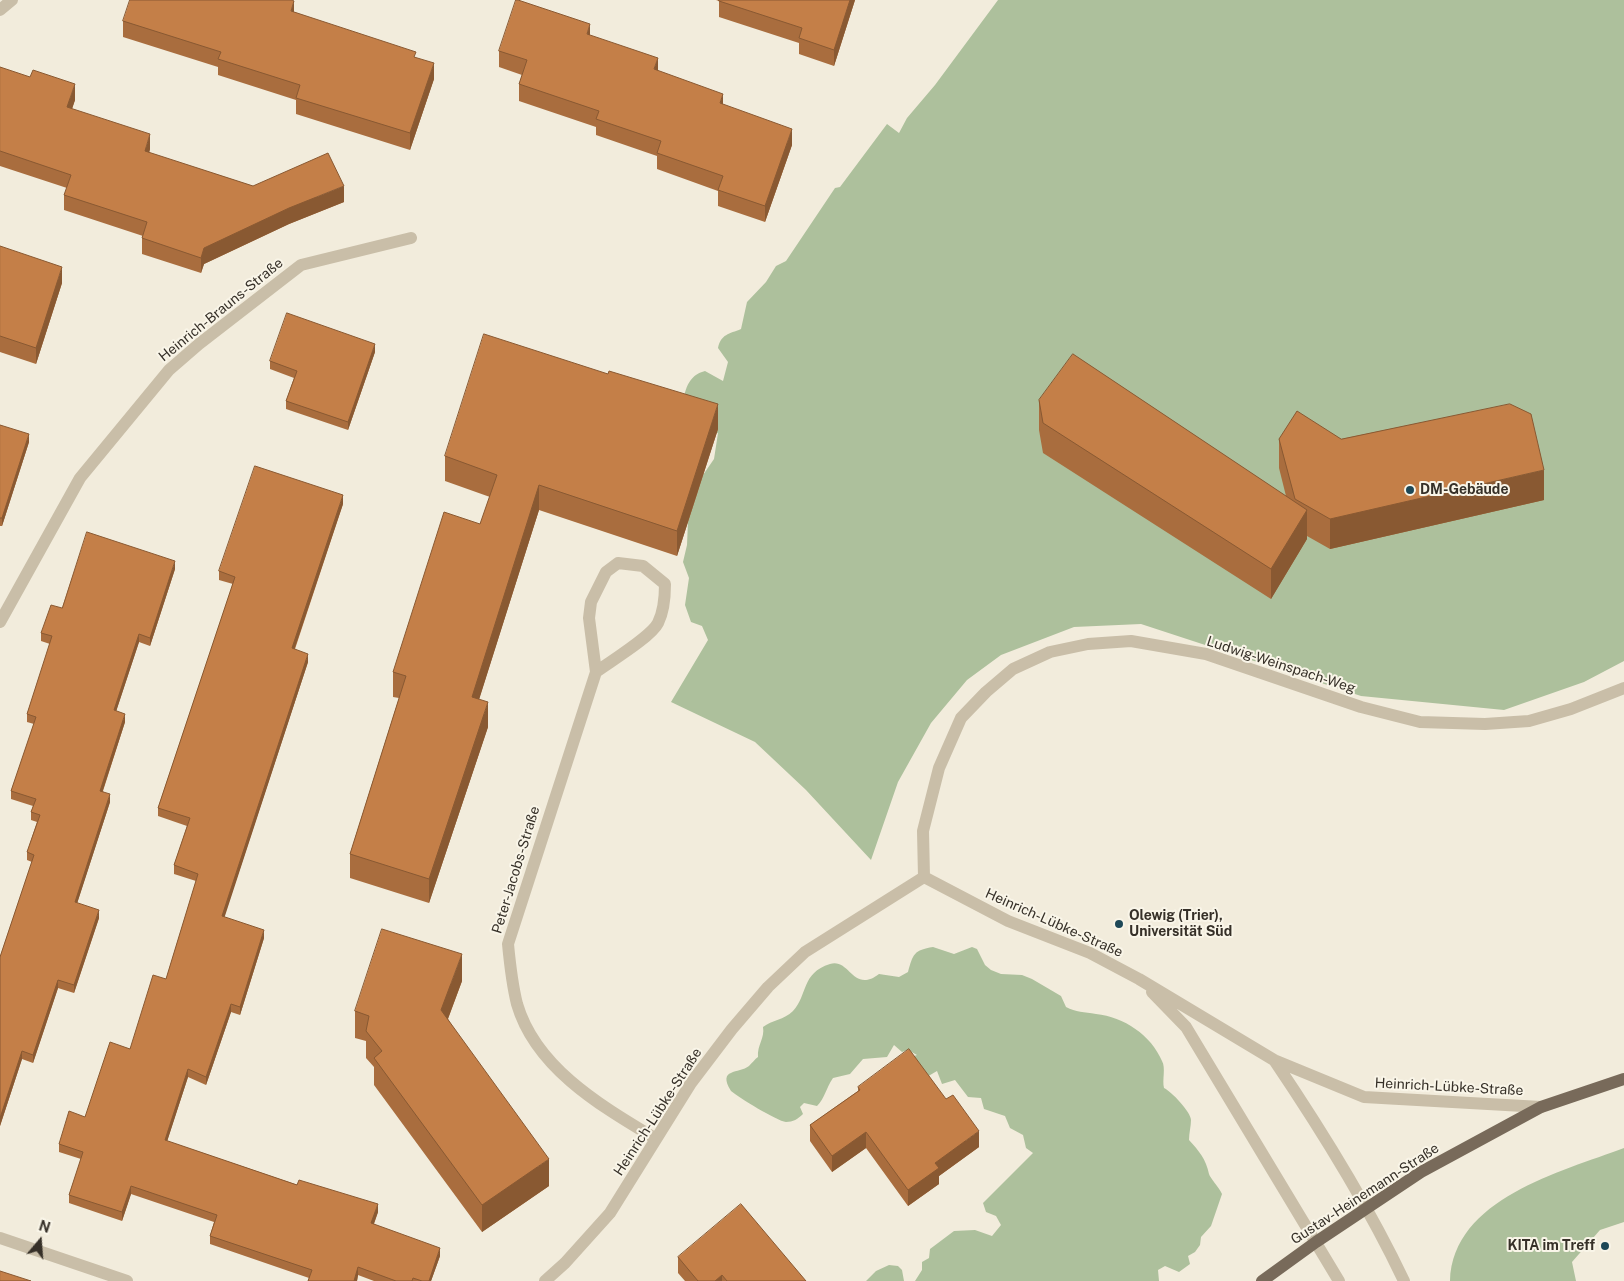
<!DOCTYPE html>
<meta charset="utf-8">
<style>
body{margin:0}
#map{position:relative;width:1624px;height:1281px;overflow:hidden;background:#f2ecdc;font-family:"Public Sans",sans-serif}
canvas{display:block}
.north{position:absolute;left:15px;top:1216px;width:50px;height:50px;-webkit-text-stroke:4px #f9f5e8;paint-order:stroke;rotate:18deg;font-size:14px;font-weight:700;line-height:20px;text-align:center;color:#363028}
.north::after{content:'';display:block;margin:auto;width:18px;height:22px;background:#363028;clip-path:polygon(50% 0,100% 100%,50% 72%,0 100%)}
</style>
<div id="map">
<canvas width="1624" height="1281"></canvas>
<div class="north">N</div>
</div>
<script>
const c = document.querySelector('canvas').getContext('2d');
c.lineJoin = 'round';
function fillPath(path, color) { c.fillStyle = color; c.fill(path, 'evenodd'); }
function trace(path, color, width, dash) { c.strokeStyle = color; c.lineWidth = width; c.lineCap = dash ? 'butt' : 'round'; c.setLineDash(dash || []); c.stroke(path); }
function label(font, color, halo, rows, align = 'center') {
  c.font = font + ' "Public Sans",sans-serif'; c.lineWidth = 4; c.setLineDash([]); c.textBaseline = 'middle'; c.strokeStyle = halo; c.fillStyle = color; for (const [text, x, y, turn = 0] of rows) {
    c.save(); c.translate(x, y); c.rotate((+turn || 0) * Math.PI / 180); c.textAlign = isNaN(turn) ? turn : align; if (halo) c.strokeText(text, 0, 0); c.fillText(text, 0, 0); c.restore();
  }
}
fillPath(new Path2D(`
 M998 0H1624V661L1584 682 1504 710 1361 696 1141 624 1074 627 1001 655 967 680 931 723 898 782 871 860 806 790 755 742 671 702 708 640 702 626 691 622 685 605 689 578 683 562 687 545 688 521 703 475 714 459 718 433 711 434 683 407C684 391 688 375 705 371L723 381 728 362 718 348C721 334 729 334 741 329L747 302 766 282 776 266 786 261 835 188 840 187 887 124 899 133 907 118 935 85Z
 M933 947 954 954 972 947 977 949 985 965 991 970 1001 974 1022 975 1032 979 1061 996 1066 1007C1076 1012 1084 1012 1096 1014 1124 1017 1151 1035 1162 1061 1166 1068 1162 1080 1164 1088 1171 1091 1191 1112 1191 1120 1191 1126 1189 1133 1189 1140 1199 1151 1206 1159 1209 1174 1210 1178 1219 1187 1222 1194L1211 1226 1201 1237 1200 1245 1195 1252 1188 1256 1190 1264 1179 1272 1165 1266 1158 1270 1159 1281H915L922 1270V1262L929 1258 930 1249 954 1231 975 1230 992 1236 1001 1225 996 1216 986 1212 983 1203 1033 1153 1026 1148 1023 1135 1010 1128 1005 1116 984 1109 981 1098 968 1097 955 1080 942 1084 937 1071 925 1078 911 1057 917 1055 908 1050 902 1052 894 1045 887 1057 863 1059 850 1074 833 1078C826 1088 825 1098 817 1106L804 1103 800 1107 803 1114C798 1119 793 1122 786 1122 777 1121 738 1097 731 1091 717 1068 739 1074 749 1066 752 1063 755 1059 758 1057 757 1045 765 1038 763 1027 772 1020 784 1020 793 1011 808 995 801 973 830 964 850 958 853 994 879 974L899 977 908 972C913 954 914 950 933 947Z
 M1624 1148V1222L1600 1230 1572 1262 1576 1281H1450C1453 1198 1561 1172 1624 1148Z
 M889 1265 898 1266 902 1270 904 1281H866L876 1271Z`), '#adc09c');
trace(new Path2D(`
 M0 10 12 0
 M0 622 80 478 169 370 199 344 301 265 411 238
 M596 672C611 661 651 637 658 623 664 611 665 597 665 584L643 566 618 563 606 572 591 602 589 618 596 672 508 944C510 965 512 984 517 1004 536 1069 603 1107 656 1139
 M924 877 923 831 939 768 961 718 986 692 1013 669 1050 652 1088 644 1131 641 1206 654 1361 707 1420 722 1485 724 1529 721 1571 709 1624 688
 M924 877 1008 921 1090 953 1139 979 1274 1060 1364 1097 1541 1107
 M1152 992 1186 1027 1339 1281
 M1274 1060C1322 1131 1367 1203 1404 1281
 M0 1238 127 1281
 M545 1281 565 1263 610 1213 691 1083 732 1029 768 987 805 952 924 877`), '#c9bea8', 12);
trace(new Path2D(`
 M1262 1281 1316 1242 1421 1172 1541 1107 1624 1079`), '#786a5a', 12);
fillPath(new Path2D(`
 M716 0H855L834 66 799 54V43L719 17V1Z
 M294 12 416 58 434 79 410 150 296 114V100L218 75V67L123 37V21Z
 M590 36 723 105 792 145 765 222 718 206V191L657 169V156L596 135V127L519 101V84L522 75 499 67V51Z
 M0 67 75 100 72 109 150 149 149 153 253 186 344 202 289 224 204 264 201 273 142 254V238L143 236 64 210V195L67 188 0 166Z
 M0 246 62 283 36 364 0 352Z
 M375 352 348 430 286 409V401L294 378 270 369V361Z
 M1039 400 1286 496 1279 468V439H1341L1544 500 1330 549 1307 536V539L1271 599 1043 453 1039 430Z
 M0 425 29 442 2 526H0Z
 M718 429 677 556 539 510 479 699 488 727 429 903 350 878V854L399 698 393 697V672L480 524 490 497 445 481V456Z
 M343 504 295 649 308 662 224 917 264 938 240 1015 231 1012 206 1085 188 1077 167 1141 378 1212 374 1224 440 1256 431 1281H374L358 1275 357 1281H308L309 1278 210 1244V1236L214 1222 131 1194 122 1221 69 1203V1195L81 1159 59 1152V1144L85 1117 130 1049 166 979 196 881 174 874V865L187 826 158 816V808L233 584 219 580V571Z
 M175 569 150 646 139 642 116 711 125 722 103 791 110 802 77 903 99 918 74 993 58 988 33 1063 22 1059 0 1126V957L32 862 27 860V852L37 822 31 820V812L33 806 11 799V791L34 724 27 722V714L50 644 41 641V633L62 608Z
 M462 981 448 1019 549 1186 482 1232 374 1085V1067L366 1058V1041L355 1038V1011Z
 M858 1087 979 1147 939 1176V1184L908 1206 866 1148 832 1172 810 1141V1125L858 1091Z
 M678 1257 806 1281H685L678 1273Z`), '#a96d3e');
fillPath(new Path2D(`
 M850 0H855L834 66V50Z
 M294 1V17L291 11Z
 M590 24V40L587 34Z
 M658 58V74L654 69Z
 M434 63V79L410 150V133Z
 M75 84V100L67 123V107Z
 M723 94V110L720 103Z
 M792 129V145L765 222V206Z
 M150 134V149L145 167V151Z
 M344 186V202L289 224 204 264 201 273V258L204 248 289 208Z
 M62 267V283L36 364V348Z
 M375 344V352L348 430V422Z
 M718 404V429L677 556V531Z
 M29 434V442L2 526V518Z
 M1544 470V500L1330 549V519Z
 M539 485V510L472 722V697Z
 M343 495V504L292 656V648Z
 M1307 510V539L1271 599V569Z
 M175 561V569L150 646V638Z
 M139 634V642L114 718V710Z
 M308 654V662L222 925V916Z
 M488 702V727L429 903V879Z
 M125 714V722L100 799V791Z
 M110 794V802L75 910V902Z
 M99 910V918L74 993V985Z
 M264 930V938L240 1015V1007Z
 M462 954V981L441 1037V1010Z
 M58 980V988L33 1063V1055Z
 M231 1004V1012L206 1085V1077Z
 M22 1051V1059L0 1126V1118Z
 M188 1069V1077L165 1148V1140Z
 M979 1131V1147L939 1176V1184L908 1206V1190L935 1163Z
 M866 1132V1148L832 1172V1156Z
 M549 1159V1186L482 1232V1205Z
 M131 1186V1194L122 1221V1212Z
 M378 1204V1212L371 1231V1223Z
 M440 1248V1256L431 1281H429Z
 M358 1267V1275L357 1281H354Z
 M722 1275V1281H715Z`), '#895932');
const building = new Path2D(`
 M130 0H292L294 1 291 11 416 52 414 57 434 63 410 133 296 98 300 85 218 59 221 52 123 21Z
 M516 0H518L590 24 587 34 658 58 654 69 723 94 720 103 792 129 765 206 718 190 723 176 657 153 661 141 596 119 599 111 519 84 527 60 499 51Z
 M719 0H850L834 50 799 38 802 28 719 1Z
 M0 67 30 77 33 70 75 84 67 107 150 134 145 151 253 186 328 153 344 186 289 208 204 248 201 258 142 238 147 222 64 195 71 175 0 151Z
 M0 246 62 267 36 348 0 336Z
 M287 313 375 344 348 422 286 401 297 371 270 361Z
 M484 334 608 374 609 371 718 404 677 531 539 485 472 697 488 702 429 879 350 854 406 676 393 672 444 512 480 524 497 475 445 456Z
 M1073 354 1307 510 1271 569 1043 423 1039 400Z
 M1510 404 1531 414 1544 470 1330 519 1295 499 1279 439 1297 411 1341 439Z
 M0 425 29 434 2 518H0Z
 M255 466 343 495 292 648 308 654 222 916 264 930 240 1007 231 1004 206 1077 188 1069 165 1140 297 1185 299 1180 378 1204 371 1223 440 1248 429 1281H422L413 1278 412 1281H396L358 1267 354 1281H308L312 1270 210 1236 217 1215 131 1186 122 1212 69 1195 83 1152 59 1144 69 1111 85 1117 110 1042 130 1049 153 975 166 979 198 874 174 865 190 818 158 808 235 577 219 571Z
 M87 532 175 561 150 638 139 634 114 710 125 714 100 791 110 794 75 902 99 910 74 985 58 980 33 1055 22 1051 0 1118V957L34 855 27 852 40 815 31 812 36 799 11 791 36 717 27 714 52 636 41 633 51 605 62 608Z
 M382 929 462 954 441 1010 549 1159 482 1205 374 1058 382 1051 366 1031 369 1016 355 1011Z
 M909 1049 946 1099 953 1095 979 1131 935 1163 939 1168 908 1190 866 1132 832 1156 810 1125 860 1090 858 1087Z
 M741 1204 806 1281H727L722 1275 715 1281H698L678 1257Z
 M0 1271 31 1281H0Z`);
fillPath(building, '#c47f48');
trace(building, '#895932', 1);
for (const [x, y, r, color] of [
 [1410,490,5,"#1e4857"],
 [1119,924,5,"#1e4857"],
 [1605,1246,5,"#1e4857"]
]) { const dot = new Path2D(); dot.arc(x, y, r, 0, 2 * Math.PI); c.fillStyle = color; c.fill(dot); trace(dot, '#f9f5e8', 2); }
label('14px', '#363028', '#f9f5e8', [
 ["Heinrich-Brauns-Straße",221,310,-39],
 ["Ludwig-Weinspach-Weg",1281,665,18],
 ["Peter-Jacobs-Straße",516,870,-73],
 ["Heinrich-Lübke-Straße",1054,923,24],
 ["Heinrich-Lübke-Straße",1449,1087,3],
 ["Heinrich-Lübke-Straße",658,1112,-57],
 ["Gustav-Heinemann-Straße",1365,1194,-33]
]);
label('bold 14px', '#363028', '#f9f5e8', [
 ["DM-Gebäude",1420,490],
 ["Olewig (Trier),",1129,916],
 ["Universität Süd",1129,932],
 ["KITA im Treff",1595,1246,"right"]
], 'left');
</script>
